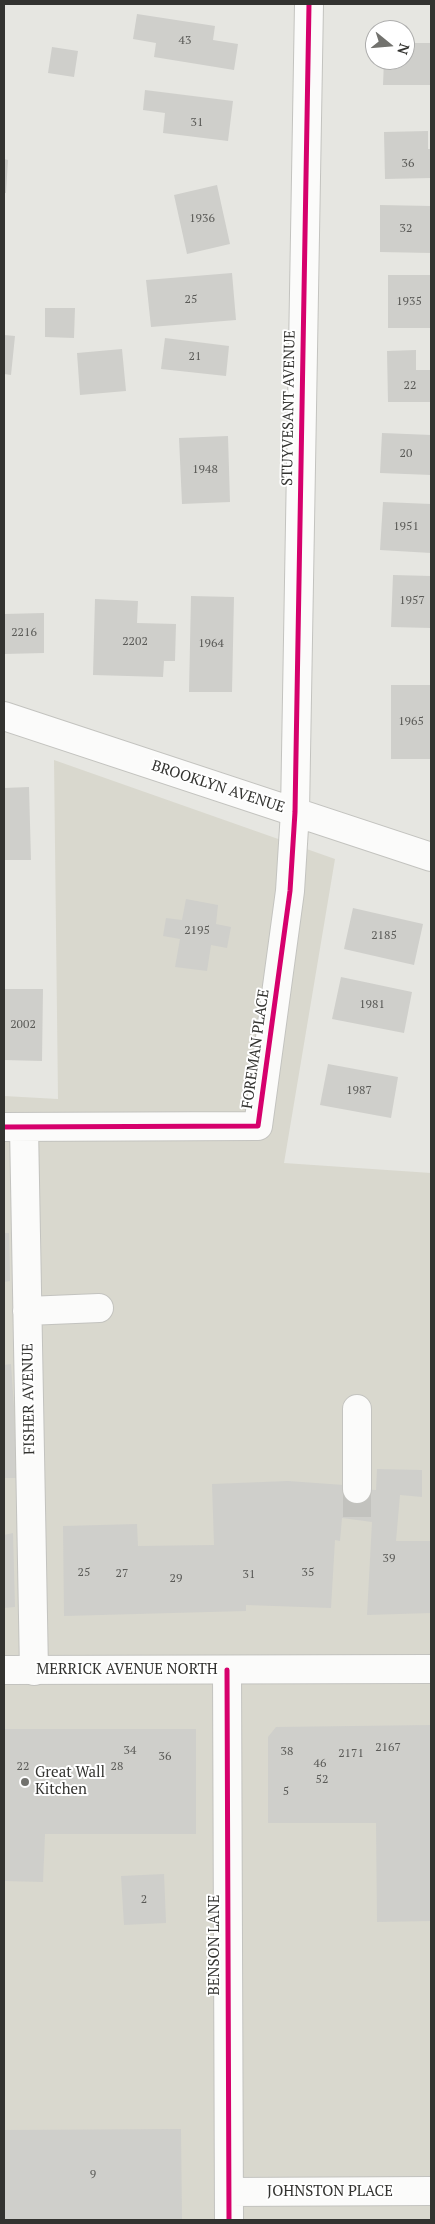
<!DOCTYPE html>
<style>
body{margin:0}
#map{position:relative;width:435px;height:2224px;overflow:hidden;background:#e6e6e1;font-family:"PT Serif",serif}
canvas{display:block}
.frame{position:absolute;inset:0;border:5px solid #333330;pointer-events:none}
.north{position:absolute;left:365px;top:20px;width:50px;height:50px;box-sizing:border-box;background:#fff;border:1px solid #adadac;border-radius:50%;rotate:107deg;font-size:14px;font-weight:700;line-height:20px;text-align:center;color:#333330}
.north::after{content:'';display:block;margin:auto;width:18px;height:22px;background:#72726e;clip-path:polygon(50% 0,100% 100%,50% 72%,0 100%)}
</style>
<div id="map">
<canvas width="435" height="2224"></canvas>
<div class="frame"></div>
<div class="north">N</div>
</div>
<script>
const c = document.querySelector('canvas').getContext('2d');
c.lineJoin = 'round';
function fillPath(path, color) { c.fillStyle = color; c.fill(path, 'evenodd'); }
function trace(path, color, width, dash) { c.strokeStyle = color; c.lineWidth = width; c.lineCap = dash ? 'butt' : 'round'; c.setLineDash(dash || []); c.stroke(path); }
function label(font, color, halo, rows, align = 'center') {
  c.font = font + ' "PT Serif",serif'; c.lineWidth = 4; c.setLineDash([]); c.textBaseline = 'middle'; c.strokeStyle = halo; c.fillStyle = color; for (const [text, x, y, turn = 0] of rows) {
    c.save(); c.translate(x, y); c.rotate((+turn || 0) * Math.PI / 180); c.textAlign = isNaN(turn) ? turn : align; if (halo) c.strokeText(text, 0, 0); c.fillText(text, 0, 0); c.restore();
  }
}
fillPath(new Path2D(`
 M54 760 335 859 284 1163 431 1173V2220H4V1096L58 1099Z`), '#d9d8ce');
fillPath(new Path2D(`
 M137 14 215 26 213 40 238 44 234 70 154 57 156 43 133 39Z
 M405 43H431V85H383L384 60H405Z
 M52 47 78 51 74 77 48 73Z
 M145 90 233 101 228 141 163 133 165 113 143 110Z
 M428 131V149H431V178L385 179 384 132Z
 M4 159 8 160 6 193H4Z
 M217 185 230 244 187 254 174 195Z
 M380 205 431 206V253L380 252Z
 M232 273 236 320 151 327 146 280Z
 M388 275H431V328H388Z
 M45 308H75L74 338 45 337Z
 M4 335 15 336 11 375 4 374Z
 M165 338 229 346 226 376 161 369Z
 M122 349 126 391 80 395 77 353Z
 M416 350V370H431V402H388L387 351Z
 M382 433 431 435V475L380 473Z
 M228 436 230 502 182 504 179 438Z
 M383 502 431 504V553L380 550Z
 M393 575 431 576V628L391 627Z
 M191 596 234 597 232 692H189Z
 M95 599 138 601 137 623 176 624 175 661H164L163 677 93 675Z
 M44 613V653L4 654V614Z
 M391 685H431V759H391Z
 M29 787 31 860H4V788Z
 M186 899 218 905 216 924 231 927 227 948 211 945 207 971 175 967 180 939 163 936 166 918 182 920Z
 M353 908 423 924 414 965 344 949Z
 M341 977 412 992 404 1033 332 1019Z
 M4 989H43L42 1061 4 1060Z
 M328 1064 398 1077 391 1118 320 1105Z
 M4 1233H9L10 1281 4 1282Z
 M11 1364 14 1407 16 1478H4V1365Z
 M377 1469 422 1470V1497L400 1495 396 1541H431V1613L367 1615 372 1522 342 1518 340 1541 335 1540 331 1608 246 1605V1611L64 1616 63 1526 137 1524 138 1546 214 1545 212 1484 288 1481 344 1485V1488L376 1490Z
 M13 1533 15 1607 4 1608V1535Z
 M431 1725V1921L377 1922 376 1823H268V1737L276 1727Z
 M4 1729H196V1834H45L43 1882 4 1881Z
 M164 1874 166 1923 124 1925 121 1876Z
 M181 2129 182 2220H4V2130Z`), '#cfcfcb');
trace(new Path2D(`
 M357 1489V1520`), '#c2c2be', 28, [28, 14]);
const minor = new Path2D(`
 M4 716 431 857
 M4 1127 258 1126 290 891 295 812 309 4
 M24 1127 34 1671
 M27 1311 99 1308
 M357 1489V1409
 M227 1670 229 2220
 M229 2192 431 2191`);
const major = new Path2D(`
 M4 1670 431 1669`);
trace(minor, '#c3c3bf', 30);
trace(major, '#c3c3bf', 30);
trace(minor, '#fbfbfa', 28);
trace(major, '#fbfbfa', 28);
trace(new Path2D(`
 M4 1127 258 1126 290 891 295 812 309 4
 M227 1670 229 2220`), '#d6006c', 5);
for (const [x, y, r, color] of [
 [25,1782,5,"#72726e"]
]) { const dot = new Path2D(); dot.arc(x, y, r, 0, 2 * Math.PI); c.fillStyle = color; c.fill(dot); trace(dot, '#fff', 2); }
label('12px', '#5a5a57', null, [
 ["43",185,41],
 ["31",197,123],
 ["36",408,164],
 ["1936",202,219],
 ["32",406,229],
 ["25",191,300],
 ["1935",409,302],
 ["21",195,357],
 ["22",410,386],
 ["20",406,454],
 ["1948",205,470],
 ["1951",406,527],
 ["1957",412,601],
 ["2216",24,633],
 ["2202",135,642],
 ["1964",211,644],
 ["1965",411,722],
 ["2195",197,931],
 ["2185",384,936],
 ["1981",372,1005],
 ["2002",23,1025],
 ["1987",359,1091],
 ["39",389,1559],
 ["25",84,1573],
 ["35",308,1573],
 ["27",122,1574],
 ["31",249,1575],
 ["29",176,1579],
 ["2167",388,1748],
 ["34",130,1751],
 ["38",287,1752],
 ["2171",351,1754],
 ["36",165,1757],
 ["46",320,1764],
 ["22",23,1767],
 ["28",117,1767],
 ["52",322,1780],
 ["5",286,1792],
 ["2",144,1900],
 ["9",93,2175]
]);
label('15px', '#333330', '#fff', [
 ["STUYVESANT AVENUE",289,408,-89],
 ["BROOKLYN AVENUE",218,787,18],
 ["FOREMAN PLACE",256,1049,-82],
 ["FISHER AVENUE",29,1399,-91],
 ["MERRICK AVENUE NORTH",127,1670],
 ["BENSON LANE",215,1945,-90],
 ["JOHNSTON PLACE",330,2192]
]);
label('15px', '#333330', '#fff', [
 ["Great Wall",35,1773],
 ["Kitchen",35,1790]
], 'left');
</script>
